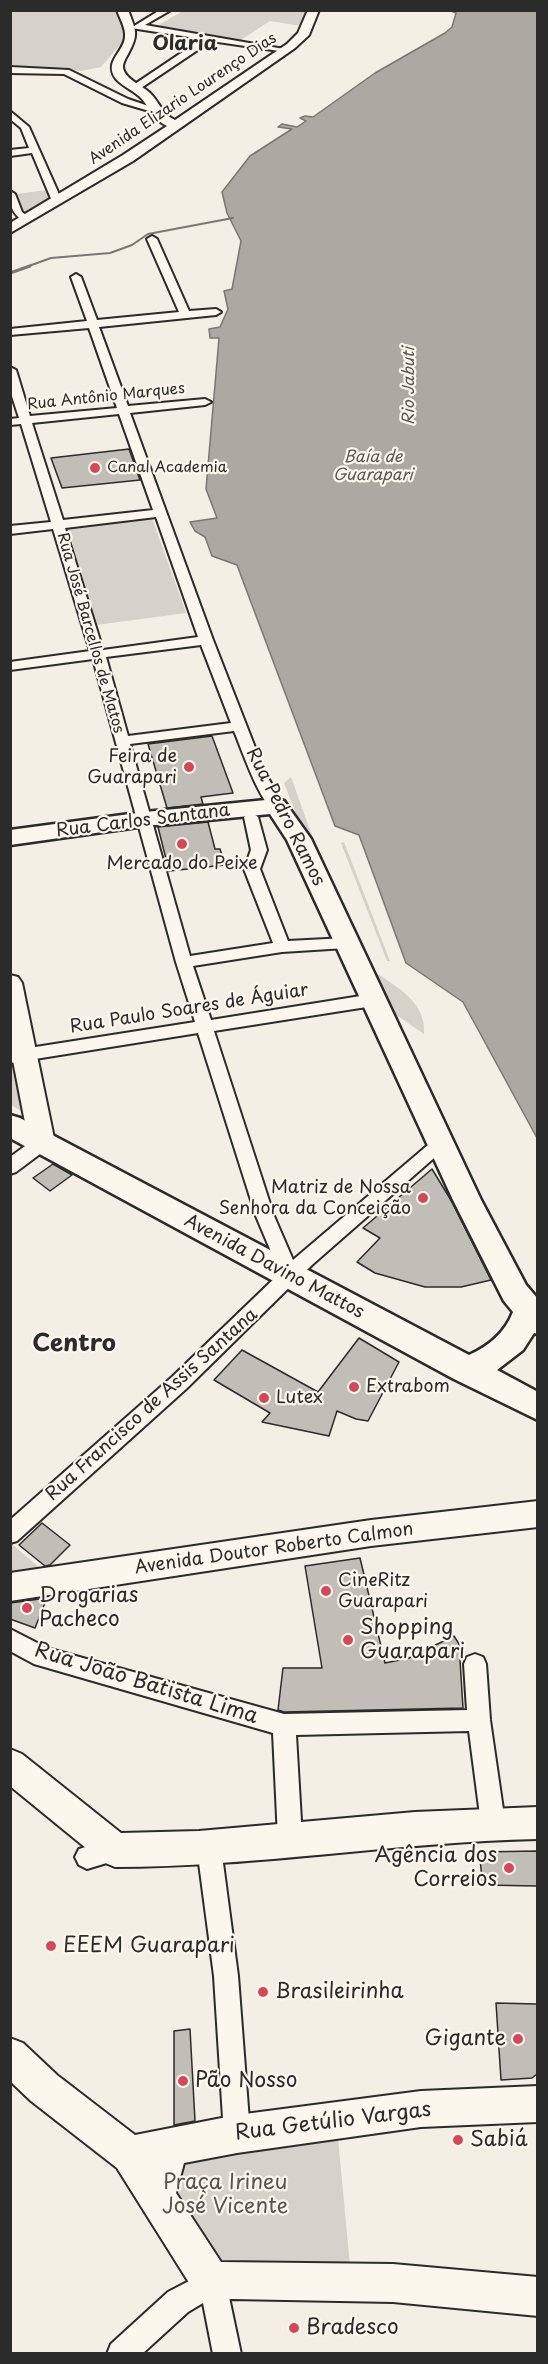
<!DOCTYPE html>
<meta charset="utf-8">
<style>
body{margin:0}
#map{position:relative;width:548px;height:2364px;overflow:hidden;background:#f3efe4;font-family:"Playpen Sans",sans-serif}
canvas{display:block}
.frame{position:absolute;inset:0;border:12px solid #2b2b2b;pointer-events:none}
</style>
<div id="map">
<canvas width="548" height="2364"></canvas>
<div class="frame"></div>
</div>
<script>
const c = document.querySelector('canvas').getContext('2d');
c.lineJoin = 'round';
function fillPath(path, color) { c.fillStyle = color; c.fill(path, 'evenodd'); }
function trace(path, color, width, dash) { c.strokeStyle = color; c.lineWidth = width; c.lineCap = dash ? 'butt' : 'round'; c.setLineDash(dash || []); c.stroke(path); }
function label(font, color, halo, rows, align = 'center') {
  c.font = font + ' "Playpen Sans",sans-serif'; c.lineWidth = 4.5; c.setLineDash([]); c.textBaseline = 'middle'; c.strokeStyle = halo; c.fillStyle = color; for (const [text, x, y, turn = 0] of rows) {
    c.save(); c.translate(x, y); c.rotate((+turn || 0) * Math.PI / 180); c.textAlign = isNaN(turn) ? turn : align; if (halo) c.strokeText(text, 0, 0); c.fillText(text, 0, 0); c.restore();
  }
}
fillPath(new Path2D(`
 M10 11H117L125 39 101 67 81 71 47 68 11 69Z
 M183 11H309L302 26 270 21 239 41 163 31 160 24Z
 M47 190 52 201 29 214 24 213 16 194Z
 M152 518 186 613 96 625 68 528Z
 M291 777 314 841 301 827 284 783Z
 M344 842 390 961H387L341 843Z
 M372 970C395 986 427 1002 424 1034L386 1008Z
 M21 1062 30 1116 11 1105V1065Z
 M11 1543 49 1576 11 1581Z
 M338 2138 350 2266 247 2263 215 2259 176 2195 183 2155Z`), '#d5d2c9');
const water = new Path2D(`
 M451 11H537V1138L463 1002 406 963 359 835 335 826 237 565 212 556 205 537 195 531 190 522 217 518 206 489 219 338H210L209 329 220 327 228 309 224 291 232 289 241 241 227 213 222 192 250 156 292 129 278 127 282 124 297 127 306 121 300 118 305 116 313 117 375 73 445 33 452 27 456 13Z`);
fillPath(water, '#aca9a2');
trace(water, '#787772', 1.5);
trace(new Path2D(`
 M26 267 51 258 110 253 132 245 148 234 233 218`), '#787772', 2);
trace(new Path2D(`
 M10 273 30 266`), '#787772', 3);
const building = new Path2D(`
 M129 449 140 480 62 488 51 458Z
 M212 736 233 793 201 797 203 804 167 808 148 744Z
 M208 822 215 849H220L225 865 169 871 158 827Z
 M53 1164 72 1175 50 1191 33 1178Z
 M432 1169 452 1202 491 1280 461 1287H425L375 1273 357 1262 380 1238 363 1228Z
 M359 1338 399 1362 368 1421 356 1419 337 1411 329 1436 262 1422 270 1413 214 1380 242 1350 318 1392Z
 M42 1523 70 1545 50 1565 45 1566 19 1545Z
 M360 1558 385 1663 409 1658 454 1636 459 1644 463 1708 284 1712 278 1710 283 1668H322L305 1566Z
 M47 1598 35 1628 10 1619V1603Z
 M537 1851V1886L483 1885 479 1852Z
 M496 2003 537 2004V2074L532 2078 501 2080Z
 M190 2029 195 2121 174 2125V2031Z`);
fillPath(building, '#c0beb6');
trace(building, '#2b2b2b', 1.5);
const street = new Path2D(`
 M160 10H171L145 25 290 50 286 52 211 41 138 90H132V86L202 39 131 28Z
 M10 67 69 70 128 99 160 110 156 113 122 103 64 74 10 73Z
 M10 111 29 127 62 201 60 203 52 201 32 153 10 156V150L29 148 21 128 10 119Z
 M10 191 15 194 22 212 31 219 29 221H23C11 212 10 205 10 191Z
 M152 236 157 239 189 311 216 309 221 312 216 315 99 327 128 406 205 399 211 402 205 405 130 413 213 640 263 768 283 806 276 811C261 807 241 747 234 731L130 744 190 956 273 943 244 869 251 850 244 817 251 812 258 817 267 850 260 869 288 941 346 938 352 939 354 943 352 947 346 948 282 952 193 966 211 1020 373 994 379 996 381 1000 379 1004 373 1006 214 1031 274 1216 293 1260 435 1139 441 1137 447 1139 450 1144 313 1264 186 1389 17 1541 10 1543V1520L172 1377 280 1273 256 1216 198 1033 10 1063V1051L195 1022 176 962 93 659 10 670V662L90 651 53 529 10 534V526L51 522 21 424 10 425V419L19 418 10 390V367L16 370 30 416 117 408 89 328 10 335V329L87 321 71 277 76 274 81 277 97 320 179 312 147 239ZM119 414 153 510 63 520 32 423ZM156 517 198 637 103 650 65 528ZM201 645 231 723 128 736 106 657Z
 M42 1136 48 1138 51 1143 48 1148 16 1172 10 1174V1157L36 1138Z
 M10 1629 47 1648 284 1714 467 1710 464 1664 467 1657 475 1654 483 1657 486 1664 490 1720 505 1823 501 1831 493 1835 485 1831 481 1823 469 1731 296 1735 302 1838 298 1846 290 1850 282 1846 278 1838 273 1733 34 1664 10 1651Z
 M209 1836 217 1840 221 1848 238 1976 250 2134 246 2143 237 2147 228 2143 224 2134 214 1976 197 1848 201 1840Z
 M115 1838 123 1842 127 1850 123 1858 87 1869 79 1865 75 1857 79 1849Z
 M212 2269 222 2273 226 2283 241 2354H213L203 2303 188 2312 142 2354H107L111 2344 168 2292Z`);
const secondary = new Path2D(`
 M117 10H128C136 31 139 34 128 54 126 58 123 62 123 67 124 79 142 85 150 93 159 102 163 115 175 120L287 44 298 33 308 10H319L309 35 295 48 133 161 10 233V223L123 155 167 126C155 121 150 109 142 99 135 91 123 87 116 79 103 62 124 52 125 37 126 28 120 19 117 10Z
 M10 975 18 977 22 983 55 1143 51 1150 42 1152 33 1150 29 1143 10 1045Z
 M538 1501V1527L371 1546 10 1601V1573L371 1520Z
 M10 1749 22 1754 121 1833 199 1831 415 1812 538 1807V1839C396 1842 256 1867 115 1867L103 1862 10 1786Z
 M10 2038 23 2043 57 2075 135 2135 237 2115 421 2091 538 2086V2122L421 2127 237 2153 184 2163 176 2193 221 2262 393 2264 538 2277V2316L393 2302 232 2299 212 2302 198 2297 117 2168 31 2101 10 2081Z`);
const primary = new Path2D(`
 M276 799 284 801 311 839 481 1200 526 1285 538 1299V1334L534 1333 523 1350 497 1370 538 1392V1420L454 1379 10 1138V1115L20 1118 469 1355C489 1346 505 1333 513 1312L504 1301 453 1200 287 840 270 814 145 826 10 845V830L145 812Z`);
trace(street, '#2b2b2b', 4);
trace(secondary, '#2b2b2b', 4);
trace(primary, '#2b2b2b', 5);
fillPath(street, '#fbf7ec');
fillPath(secondary, '#fbf7ec');
fillPath(primary, '#fbf7ec');
for (const [x, y, r, color] of [
 [95,468,6,"#d1495b"],
 [189,767,6,"#d1495b"],
 [182,844,6,"#d1495b"],
 [423,1198,6,"#d1495b"],
 [354,1387,6,"#d1495b"],
 [264,1398,6,"#d1495b"],
 [326,1591,6,"#d1495b"],
 [27,1608,6,"#d1495b"],
 [348,1640,6,"#d1495b"],
 [509,1868,6,"#d1495b"],
 [51,1946,6,"#d1495b"],
 [263,1992,6,"#d1495b"],
 [518,2039,6,"#d1495b"],
 [183,2081,6,"#d1495b"],
 [458,2140,6,"#d1495b"],
 [294,2328,6,"#d1495b"]
]) { const dot = new Path2D(); dot.arc(x, y, r, 0, 2 * Math.PI); c.fillStyle = color; c.fill(dot); trace(dot, '#fbf7ec', 2); }
label('15px', '#2b2b2b', '#fbf7ec', [
 ["Avenida Elizario Lourenço Dias",183,99,-34],
 ["Rua Antônio Marques",106,397,-6],
 ["Rua José Barcellos de Matos",90,633,74]
]);
label('15px', '#2b2b2b', '#fbf7ec', [
 ["Canal Academia",107,468]
], 'left');
label('italic 16px', '#585755', '#fbf7ec', [
 ["Rio Jabuti",410,386,-90],
 ["Baía de",373,458],
 ["Guarapari",373,476]
]);
label('18px', '#2b2b2b', '#fbf7ec', [
 ["Feira de",177,757,"right"],
 ["Guarapari",177,778,"right"],
 ["Mercado do Peixe",182,864,"center"],
 ["Matriz de Nossa",411,1188,"right"],
 ["Senhora da Conceição",411,1209,"right"],
 ["Extrabom",366,1387],
 ["Lutex",276,1398],
 ["CineRitz",338,1581],
 ["Guarapari",338,1602]
], 'left');
label('18px', '#2b2b2b', '#fbf7ec', [
 ["Rua Pedro Ramos",285,817,63],
 ["Rua Carlos Santana",143,821,-7],
 ["Rua Paulo Soares de Águiar",189,1009,-9],
 ["Avenida Davino Mattos",274,1267,28],
 ["Rua Francisco de Assis Santana",152,1405,-42],
 ["Avenida Doutor Roberto Calmon",274,1549,-8]
]);
label('bold 20px', '#2b2b2b', '#fbf7ec', [
 ["Olaria",185,44]
]);
label('21px', '#2b2b2b', '#fbf7ec', [
 ["Drogarias",39,1596],
 ["Pacheco",39,1620],
 ["Shopping",360,1628],
 ["Guarapari",360,1652],
 ["Agência dos",497,1856,"right"],
 ["Correios",497,1880,"right"],
 ["EEEM Guarapari",63,1946],
 ["Brasileirinha",275,1992],
 ["Gigante",506,2039,"right"],
 ["Pão Nosso",195,2081],
 ["Sabiá",470,2140],
 ["Bradesco",306,2328]
], 'left');
label('21px', '#2b2b2b', '#fbf7ec', [
 ["Rua João Batista Lima",146,1684,17],
 ["Rua Getúlio Vargas",333,2122,-7]
]);
label('21px', '#565552', '#fbf7ec', [
 ["Praça Irineu",225,2183],
 ["José Vicente",225,2207]
]);
label('bold 24px', '#2b2b2b', '#fbf7ec', [
 ["Centro",74,1344]
]);
</script>
